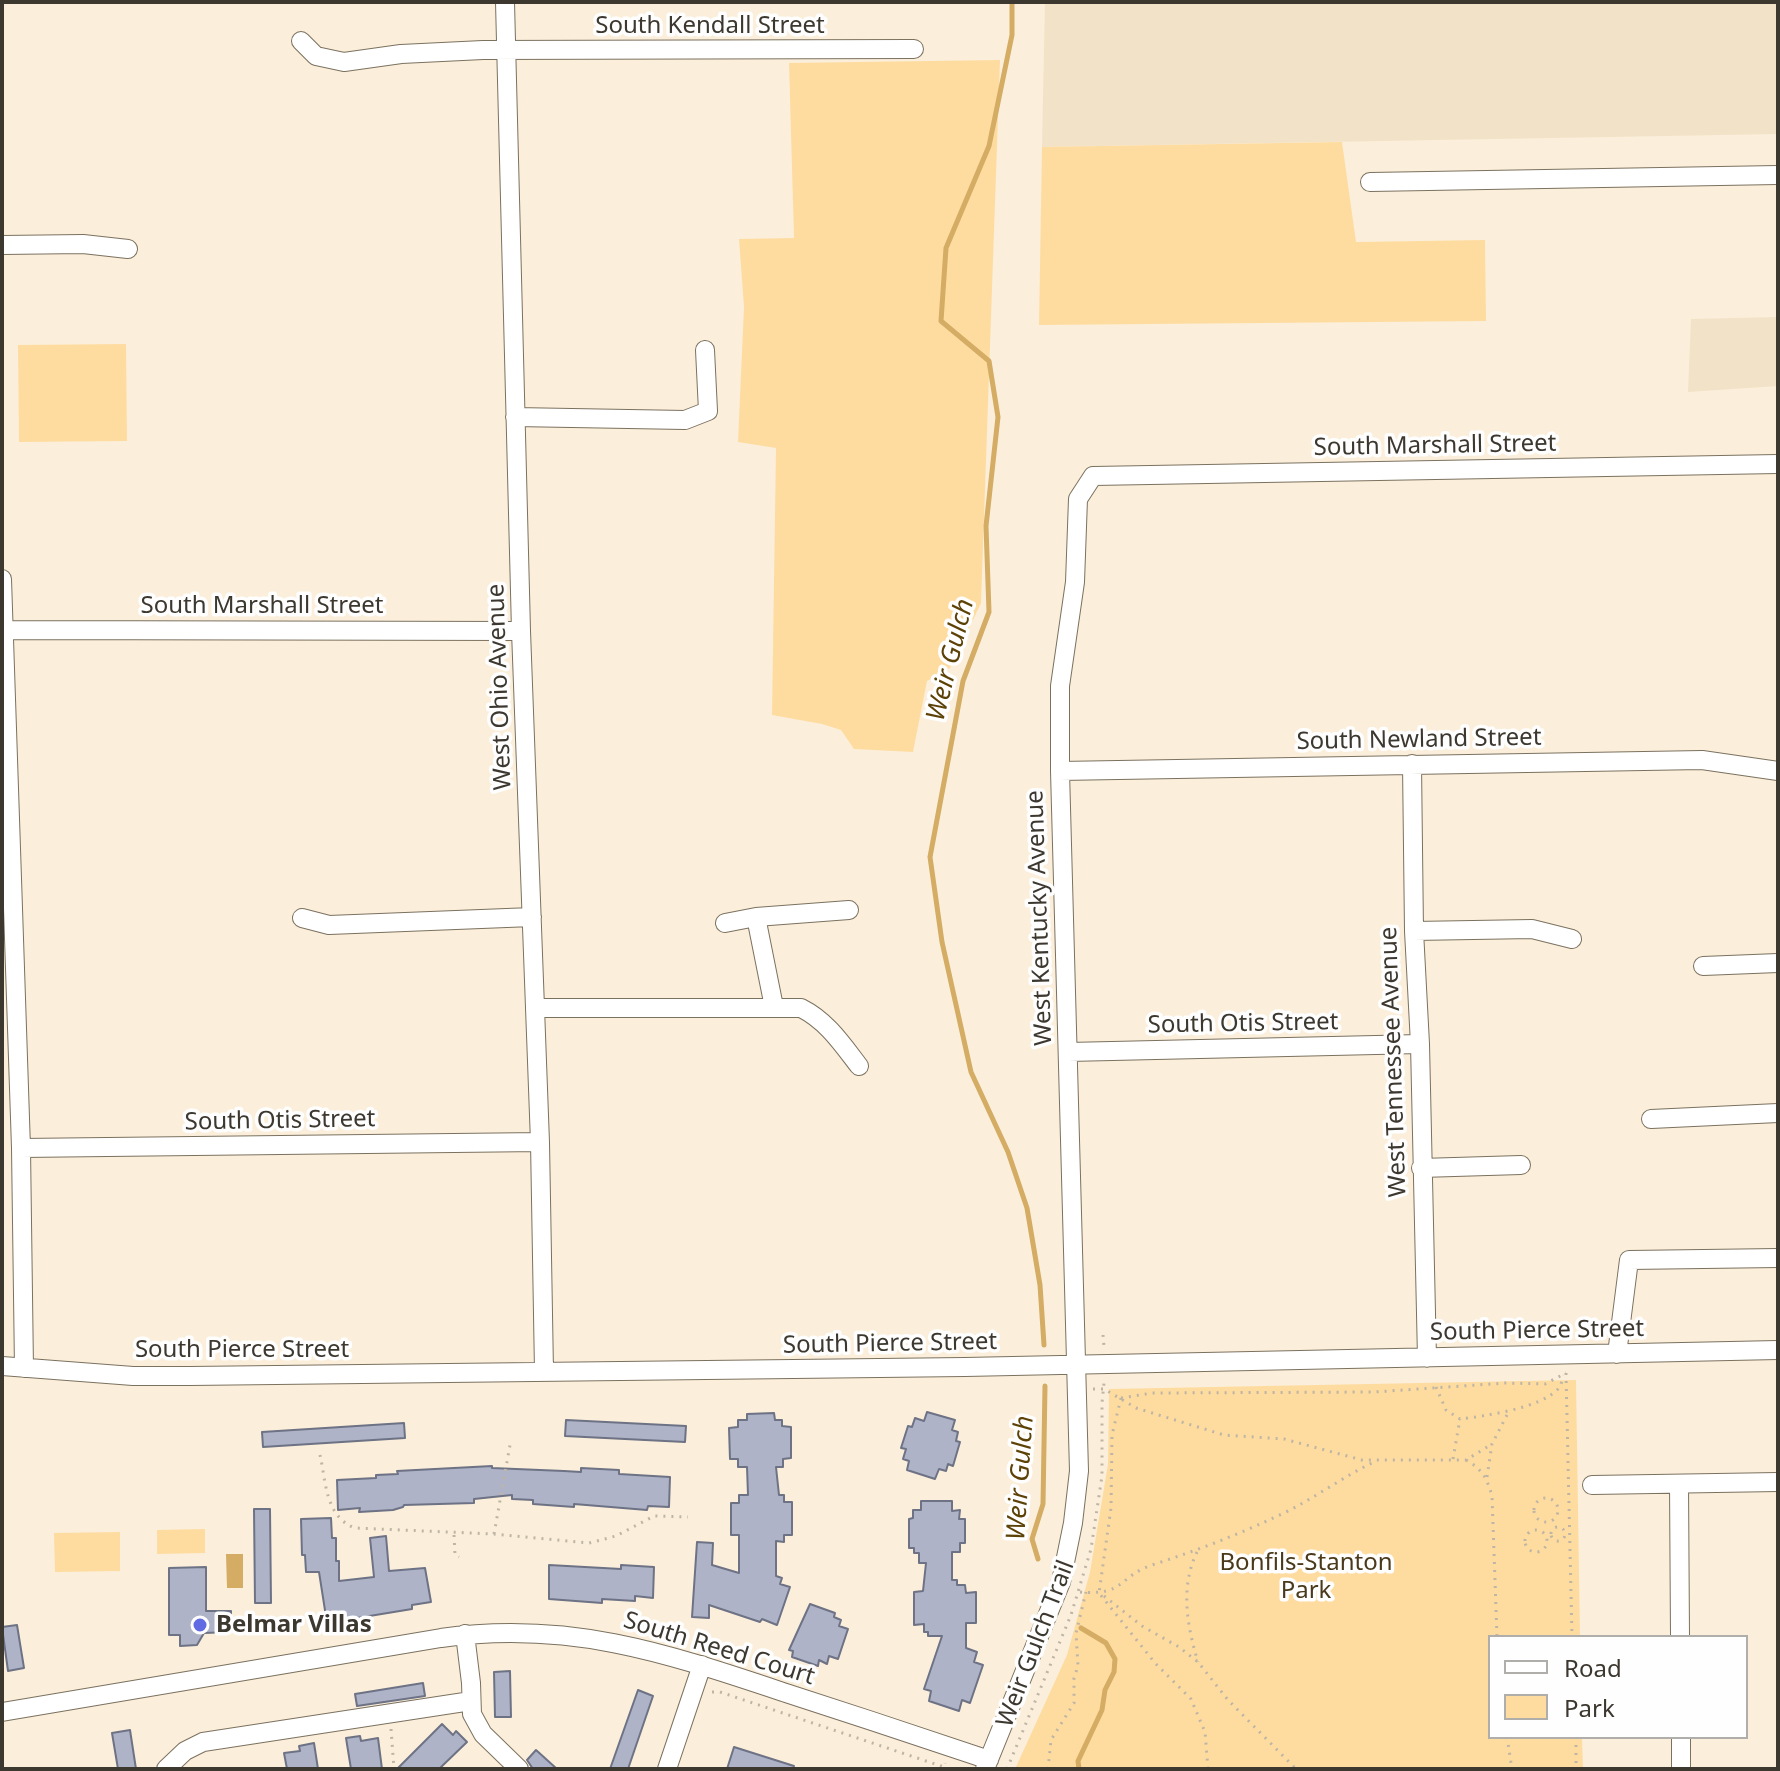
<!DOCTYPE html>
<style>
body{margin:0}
#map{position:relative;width:1780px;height:1771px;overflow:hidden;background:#fbefdb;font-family:"Noto Sans",sans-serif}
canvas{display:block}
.frame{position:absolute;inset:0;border:4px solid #3c372f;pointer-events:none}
.legend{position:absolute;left:1488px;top:1635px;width:260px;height:104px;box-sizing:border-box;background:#fefefe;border:2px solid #b0aeab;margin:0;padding:10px 14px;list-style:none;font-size:24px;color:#3c372f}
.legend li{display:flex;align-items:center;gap:16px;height:40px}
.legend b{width:40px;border:2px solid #b0aeab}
</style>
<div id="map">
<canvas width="1780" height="1771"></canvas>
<div class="frame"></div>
<ul class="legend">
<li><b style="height:10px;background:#fff"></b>Road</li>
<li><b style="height:22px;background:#fedca0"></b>Park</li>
</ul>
</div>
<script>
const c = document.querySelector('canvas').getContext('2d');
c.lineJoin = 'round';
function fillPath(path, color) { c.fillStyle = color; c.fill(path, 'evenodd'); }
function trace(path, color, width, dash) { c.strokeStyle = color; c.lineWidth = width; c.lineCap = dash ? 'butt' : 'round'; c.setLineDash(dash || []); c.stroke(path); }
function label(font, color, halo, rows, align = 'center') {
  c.font = font + ' "Noto Sans",sans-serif'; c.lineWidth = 7; c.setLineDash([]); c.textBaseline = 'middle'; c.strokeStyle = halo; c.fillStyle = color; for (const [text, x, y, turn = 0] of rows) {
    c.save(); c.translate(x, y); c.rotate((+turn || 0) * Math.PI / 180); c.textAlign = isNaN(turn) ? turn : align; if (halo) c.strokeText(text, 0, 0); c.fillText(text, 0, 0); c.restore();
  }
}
fillPath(new Path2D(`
 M1045 2H1778V134L1042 147Z
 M1778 317V386L1688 392 1691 319Z`), '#f2e2c7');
fillPath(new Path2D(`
 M1000 60 981 603 950 668 927 681 913 752 854 749 841 730 822 724 772 715 776 448 738 442 744 307 739 239 794 238 789 63Z
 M1342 142 1356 242 1485 240 1486 321 1039 325 1042 147Z
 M126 344 127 441 19 442 18 345Z
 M1576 1380 1580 1637H1490V1737H1582L1583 1769H1015L1067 1655 1090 1572 1108 1464 1109 1389Z
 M205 1529V1553L157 1554V1530Z
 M120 1532V1571L55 1572 54 1533Z`), '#fedca0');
fillPath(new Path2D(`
 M226 1554H243V1588H227Z`), '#d4ac64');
trace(new Path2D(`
 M1012 2V35L989 146 946 248 941 321 989 361 998 417 986 526 989 612 963 681 930 857 942 942 971 1072 1008 1152 1027 1208 1040 1285 1044 1345
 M1038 1559 1032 1539 1043 1504 1045 1386
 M1079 1769 1078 1761 1102 1710 1105 1690 1114 1672 1115 1659 1106 1643 1081 1628`), '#d4ac64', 5);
const building = new Path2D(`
 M927 1412 955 1420 952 1430 958 1432 956 1441 960 1442 953 1466 948 1464 946 1471 939 1469 935 1479 907 1470 909 1461 903 1459 906 1449 901 1448 908 1426 912 1427 915 1418 924 1421Z
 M774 1413 775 1420H782V1426L791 1427V1458L783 1459V1467H776L779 1495H784V1502H792V1535H784V1542L776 1541V1576L782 1578 780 1584 790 1587 777 1625 762 1619 760 1622 709 1605V1618L692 1617 697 1542 713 1543 712 1565 739 1573V1535H731V1503H739V1495H748L747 1467H738V1459H730L729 1428 738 1427V1420H747V1414Z
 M566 1420 686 1426 685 1442 565 1436Z
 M404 1423 405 1438 263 1447 262 1432Z
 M492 1466V1468L564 1471 581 1472V1468L619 1470V1474L670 1477 669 1507 648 1506 647 1510 574 1504V1507L533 1504V1500L512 1499V1495L474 1499V1503L404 1505 403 1507 393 1510 359 1512 360 1508 338 1510 337 1480 376 1478V1475L398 1474 397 1471Z
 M921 1501H952V1511L960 1510 959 1519H965V1543H960V1552H952V1580H957V1585H965L966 1593 976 1592V1623H966V1648L977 1652 974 1662 983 1665 970 1703 962 1700 959 1711 929 1701 931 1691 924 1689 942 1636H928V1632H924V1624L914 1625V1592L923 1591 926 1563H919V1553H914V1548H909V1519L913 1518V1510H921Z
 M254 1509H270L271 1603H255Z
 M331 1518 332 1538H336V1561H339V1581L374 1577 370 1538 386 1536 389 1571 425 1568 431 1602 412 1605V1609L327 1623 319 1572H306L305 1555H302L301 1519Z
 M549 1565 621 1569V1565L654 1567 653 1598 635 1596V1601L602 1599V1603L549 1599Z
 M206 1567V1611H231V1632L204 1633 197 1645 180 1646V1635H169V1568Z
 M810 1604 835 1613 834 1617 841 1620 839 1626 848 1629 838 1659 829 1656 827 1664 819 1660 818 1666 792 1657 793 1651 789 1650Z
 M17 1625 24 1668 8 1671 2 1627Z
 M510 1671 511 1717H495L494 1672Z
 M423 1683 425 1696 357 1706 355 1694Z
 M638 1690 653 1696 628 1769H610Z
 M442 1724 453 1735 456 1731 467 1742 439 1769H397Z
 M130 1730 136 1769H118L112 1733Z
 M360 1736 361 1741 378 1738 382 1769H351L346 1738Z
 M314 1743 318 1769H287L284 1753 300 1751 299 1746Z
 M734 1747 794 1766 793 1769H727Z
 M536 1750 557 1769H533L527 1760Z`);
fillPath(building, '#aeb3c8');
trace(building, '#6e7285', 2);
const minor = new Path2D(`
 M505 2 521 631 540 1142 544 1371
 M301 41 316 56 344 62 401 54 483 50 914 49
 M1370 182 1778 175
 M2 245 83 244 128 249
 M515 417 685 420 708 411 705 350
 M2 579 21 1148 24 1368
 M3 630 521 631
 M1412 764 1414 931 1420 1044 1427 1358
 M1060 771 1702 760 1778 771
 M756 917 849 910
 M302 918 329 925 532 917
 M725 923 756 917 774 1007
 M1414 931 1532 929 1572 939
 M1703 966 1778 963
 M535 1008H801C827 1021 842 1044 859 1066
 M1068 1052 1420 1044
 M1651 1119 1778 1113
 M21 1148 540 1142
 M1421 1168 1521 1165
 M1617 1354 1629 1260 1778 1258
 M2 1366 133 1376H190L965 1367 1778 1350
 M1679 1484 1680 1637
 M1592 1485 1778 1482
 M465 1634 471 1683 472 1714 483 1734 519 1769
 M2 1712 441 1638C569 1620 666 1653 786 1693 854 1715 921 1737 989 1760
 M1681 1737V1769
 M166 1769 185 1751 203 1742 471 1701
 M667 1769 702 1665
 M985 1769 1061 1582 1073 1523 1079 1471 1060 771V686L1075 582 1078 499 1093 476 1778 464`);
trace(minor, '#7b715f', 20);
trace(new Path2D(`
 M1103 1335 1104 1347
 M1566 1373 1572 1637
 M1436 1387 1446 1410 1460 1419C1485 1416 1542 1408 1559 1388 1561 1385 1562 1380 1564 1376
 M1093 1389H1104L1136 1408 1224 1435 1284 1439 1362 1460H1466L1492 1444
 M1121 1398 1152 1393 1374 1392 1506 1383 1545 1384 1566 1373
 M1121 1398 1112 1435 1111 1508 1099 1593 1155 1663 1191 1699 1205 1732 1208 1769
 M320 1455C326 1481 325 1517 355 1528L494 1534 589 1543 616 1536 654 1516 688 1517
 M1453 1459 1460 1419
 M1466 1460C1482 1469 1487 1478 1492 1496L1497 1637
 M1487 1477 1492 1444 1508 1413
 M1534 1510a12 12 0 1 1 24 0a12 12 0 1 1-24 0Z
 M1551 1534a7 7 0 1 1 14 0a7 7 0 1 1-14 0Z
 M1525 1541a11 11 0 1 1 22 0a11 11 0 1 1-22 0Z
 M494 1534 510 1445
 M454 1535 455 1555 459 1557
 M1197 1552C1180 1587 1187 1626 1198 1662
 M1080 1592C1125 1596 1119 1576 1152 1565 1201 1549 1243 1533 1290 1510 1319 1495 1346 1475 1376 1461
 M1104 1596 1142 1626 1179 1647 1198 1662 1228 1700 1296 1769
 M712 1692H720L944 1767 945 1763
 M391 1729 394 1769
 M1507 1737 1512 1769
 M1576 1737V1769
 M1007 1769 1071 1615 1091 1549 1102 1476V1403L1104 1383
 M1048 1769 1051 1740 1074 1703V1678L1078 1666 1076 1633 1086 1592`), '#bfb5a5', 3, [2, 6]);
trace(minor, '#fff', 18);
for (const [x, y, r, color] of [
 [200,1625,8,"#606ae2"]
]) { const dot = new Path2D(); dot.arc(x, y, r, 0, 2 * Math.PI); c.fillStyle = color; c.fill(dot); trace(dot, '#fefefe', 3); }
label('24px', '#3c372f', '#fefefe', [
 ["South Kendall Street",710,26],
 ["South Marshall Street",1435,446,-1],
 ["South Marshall Street",262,606],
 ["West Ohio Avenue",500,687,-92],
 ["South Newland Street",1419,740,-1],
 ["West Kentucky Avenue",1040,918,-92],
 ["South Otis Street",1243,1024,-1],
 ["West Tennessee Avenue",1394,1062,-92],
 ["South Otis Street",280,1121,-1],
 ["South Pierce Street",1537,1331,-1],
 ["South Pierce Street",890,1344,-1],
 ["South Pierce Street",242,1350],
 ["Weir Gulch Trail",1036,1644,-69],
 ["South Reed Court",719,1649,17]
]);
label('24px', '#4a391a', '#fefefe', [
 ["Bonfils-Stanton",1306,1563],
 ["Park",1306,1591]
]);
label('bold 24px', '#3c372f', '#fefefe', [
 ["Belmar Villas",216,1625]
], 'left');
label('italic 26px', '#5d4207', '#fefefe', [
 ["Weir Gulch",951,660,-76],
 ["Weir Gulch",1021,1478,-86]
]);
</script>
